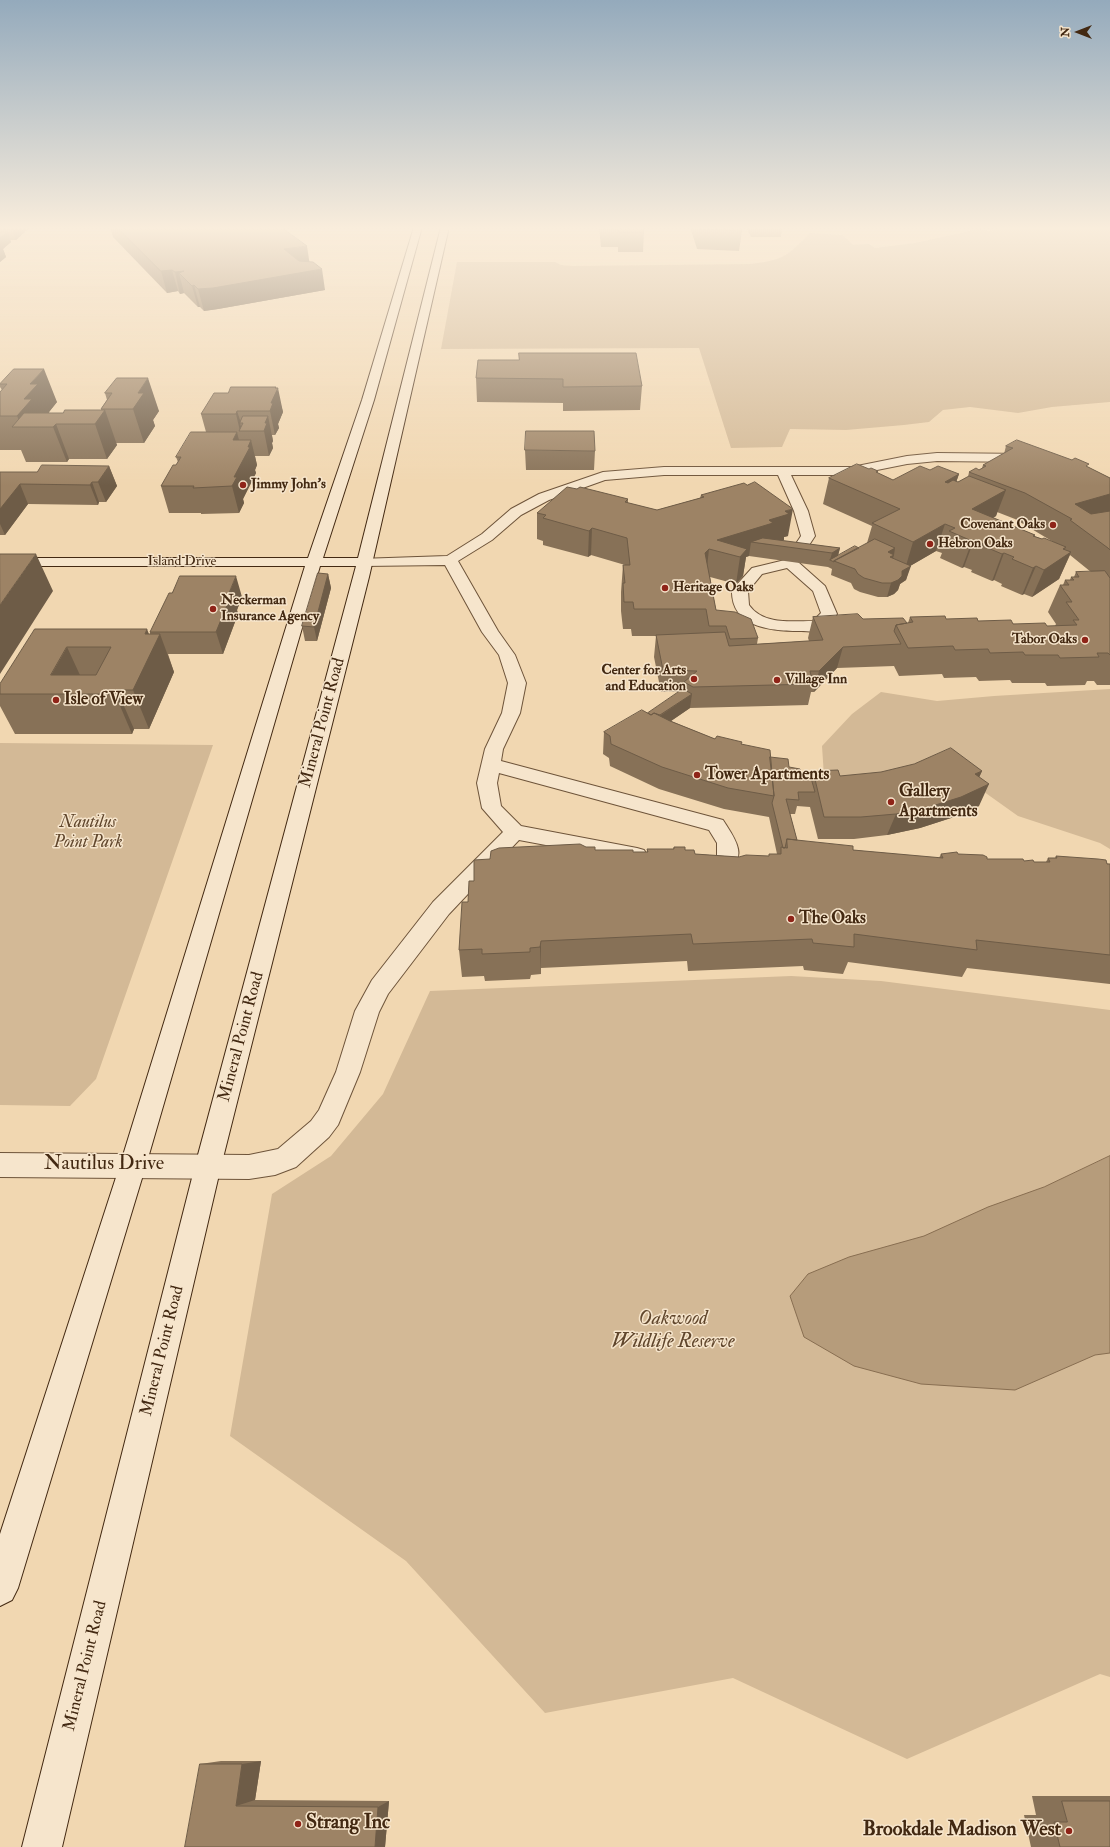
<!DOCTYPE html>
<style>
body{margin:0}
#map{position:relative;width:1110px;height:1847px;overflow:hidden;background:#f1d7b1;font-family:"IM FELL Double Pica",serif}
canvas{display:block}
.north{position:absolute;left:1058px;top:12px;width:40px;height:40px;-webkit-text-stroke:3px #f6e5cc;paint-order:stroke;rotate:270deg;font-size:11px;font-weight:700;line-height:16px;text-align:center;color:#432912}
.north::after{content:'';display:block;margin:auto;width:14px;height:18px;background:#432912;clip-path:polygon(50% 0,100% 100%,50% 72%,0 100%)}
</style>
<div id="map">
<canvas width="1110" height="1847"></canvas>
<div class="north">N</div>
</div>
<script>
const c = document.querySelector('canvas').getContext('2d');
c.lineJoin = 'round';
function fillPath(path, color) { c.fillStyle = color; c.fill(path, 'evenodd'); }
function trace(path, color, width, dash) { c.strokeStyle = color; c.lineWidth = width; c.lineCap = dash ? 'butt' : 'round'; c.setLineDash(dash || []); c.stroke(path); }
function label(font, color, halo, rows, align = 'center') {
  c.font = font + ' "IM FELL Double Pica",serif'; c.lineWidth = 3; c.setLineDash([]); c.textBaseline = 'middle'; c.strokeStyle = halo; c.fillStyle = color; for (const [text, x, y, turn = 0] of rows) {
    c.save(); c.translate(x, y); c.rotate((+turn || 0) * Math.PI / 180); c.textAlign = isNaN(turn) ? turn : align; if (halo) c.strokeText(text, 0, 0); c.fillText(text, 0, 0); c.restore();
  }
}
fillPath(new Path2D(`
 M1003 227H1110V402L1052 407 1018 413 970 407 943 410 929 422 904 425 846 430 790 429 782 447 731 448 699 348 441 349 457 262H555L561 265 573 266 750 264C784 260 786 257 810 233L843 235 853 245 869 244 875 248 915 243 978 229 989 231Z
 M1110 689V849L1100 843 1018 816 942 762 881 777 824 776 822 746 852 714 881 692 937 701 994 696Z
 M0 743 213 745 96 1079 70 1106 0 1105Z
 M791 976 881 981 1110 1010V1677L1100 1674 907 1759 733 1678 545 1713 406 1561 230 1436 272 1194 331 1156 383 1094 430 991Z`), '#d3b996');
const water = new Path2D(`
 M1110 1156V1353L1095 1355 1015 1390 921 1384 854 1366 804 1337 790 1296 808 1274 849 1257 924 1236 988 1207 1044 1187Z`);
fillPath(water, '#b69c7b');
trace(water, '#886e51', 1);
const street = new Path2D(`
 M937 453 1026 454 1031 455 1032 458 1031 461 1026 462 937 461 907 464 852 475H791L808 511 815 536 798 562 825 586 837 614C834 619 828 627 822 630 817 633 807 631 801 631 772 631 731 628 732 590L752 568 785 560 801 536 794 511 778 475H664L605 480 549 500 521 515 492 540 458 561 498 631 515 655 526 683 520 713 503 749 501 761 723 820C733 836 750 857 727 870 717 875 709 875 698 871L695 866 698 861C705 859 711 860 717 856V843L709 830 499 773 497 783 501 806 521 826 637 848 644 850 647 855 644 860 637 862 519 840 449 914 388 994 379 1012 360 1072 338 1125 329 1137 296 1167 275 1175 249 1179 0 1177V1153L249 1155 278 1149 311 1121 319 1110 336 1072 355 1011 372 980 433 902 503 832 482 808 477 783 485 749 502 713 508 683 499 655 482 632 445 565 364 566 359 565 357 562 359 559 447 556 482 534 511 509 539 494 603 472 664 467H852L907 456ZM787 568 813 591 821 613 813 621C791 621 763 625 749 605L748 591 762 574Z`);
const secondary = new Path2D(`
 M414 227H422L374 400 323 558H358L441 227H449L369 577 221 1166 62 1847H22L195 1166 356 566H320L146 1165 18 1588 12 1600 0 1606V1534L120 1165 305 566H0V558H308L362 400Z`);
trace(street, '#6e543a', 2);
trace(secondary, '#432912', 2);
fillPath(street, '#f6e5cc');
fillPath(secondary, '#f6e5cc');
fillPath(new Path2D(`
 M0 227H28V229L16 240H10L11 242 3 249 6 257 0 262Z
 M110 227H281L309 262 325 290 218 309 204 311 200 307H198L184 293 180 294 178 291 167 293 113 237Z
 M599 227H643L644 232 643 252H618V247H601Z
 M690 227H740L742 231 739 251 697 249Z
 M746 227H782L781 237H751Z
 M478 360 642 386 640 410 563 411V403L477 402 476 378Z
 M14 369 57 402 49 412V413H63L101 410V409L107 400 105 393 117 378 159 411 153 420 155 426 144 443H116L117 445 107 459H69L67 462H26L21 450H0V392L2 390 0 387V384Z
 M276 388 283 412 278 424 279 428 275 435H272L273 441 272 443 273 448 269 456H255L257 465 255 470 256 473 243 499 244 503 239 513 201 514V513H169L161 486 178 462 176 457 206 432 201 414 228 393Z
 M1006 446 1088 467 1110 478V685H1097L1094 681H1087L1085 685 1047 686 1045 683H1012L1010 680 979 681 976 677 944 678 942 674 899 676 894 666 837 668 814 692H811L808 705 690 708 671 721 715 739 741 744 770 757 789 767 802 778H811L813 771 840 776 982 771 979 777V806L951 818 920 828 887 835 854 839H818L810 807 797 806 795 814H790L797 840 853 850 939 858 941 854H958L987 859 1024 861 1034 862H1046L1048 858H1055L1056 856 1110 864V984L967 968 962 977 848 962 843 974 804 970 803 966 688 971 687 961 541 968V974L531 975 530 979 485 981 484 976 462 977 459 950 468 902 474 881 490 859 586 847 595 850 633 852H647V849H673L674 847 685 850 695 854 739 857 769 856V854H777L769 817 724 809 659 789 610 766 609 758 603 754 604 732 648 713 679 692H661L654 657 656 636H632L631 629H623L621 611V592L623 565H625L591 555 588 557 543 545V541L537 539V513L628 499V503L657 510 700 498 701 495 788 536 784 537V540L783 541 840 548 838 556 859 548 867 543 872 526 823 504 829 478 869 469 878 471V473L893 480 930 470 959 474 956 482H958L968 477 969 472 979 470 982 468 983 465 1004 454ZM997 512 1015 519 1055 543 1042 539 1034 536 1035 535 993 518 996 516ZM936 551 942 553 940 558 962 568 964 567 972 570 971 572 992 581 994 580 1002 584 1001 586 1022 595 1024 594 1032 597 1059 579 1070 555 1091 572H1076L1074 577H1071L1070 580H1065L1063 585H1060L1048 612 1056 624 1055 626H1047L910 617 908 623H907L813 617 808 638 809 641 757 644 758 638 716 610 710 577 736 584 743 576 746 557 749 556 828 567 832 569 831 575 851 583 854 589 860 592 878 597H887L894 594 898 590 900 584 906 580 910 566Z
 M525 450 595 451 594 470H526Z
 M109 466 117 486 106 502H99L98 505 28 504 5 535H0V472H37Z
 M328 574 331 588 317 641H305L302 626Z
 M242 597 237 610 238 614 223 654H168L174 672 149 729H134L132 734H15L0 706V684L35 629 150 634V632Z
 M221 1761H261L255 1800 389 1801 385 1847H185L200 1764Z
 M1032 1796H1110V1847H1031L1024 1815H1036Z`), '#877157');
fillPath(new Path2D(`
 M15 227H28V229L16 240 12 229Z
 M8 232 11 242 3 249 6 257 0 262V238Z
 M307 246 310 266 288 270 284 249Z
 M322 269 325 290 218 309 204 311 198 289Z
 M172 270 178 291 167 293 161 271Z
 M184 271 179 273 184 293 180 294 175 272Z
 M194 285 200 307H198L192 286Z
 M44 369 57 402 49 412 51 418 22 427 17 416 30 384Z
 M148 378 159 411 153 420 155 426 144 443 133 409 138 393Z
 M276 387 277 391 278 388 283 412 278 424 279 428 275 435 270 411 271 403Z
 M105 410 117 445 107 459 95 424Z
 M237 411 241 423H240L242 431H240L236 414Z
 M268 416 273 441 272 443 273 448 269 456 264 431 265 423Z
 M56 424 69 459 67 462 53 427Z
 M237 432 243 457 233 440Z
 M251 440 257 465 255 470 256 473 243 499 244 503 239 513 232 486 234 477Z
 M109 466 117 486 106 502 98 482Z
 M959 474 950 500 945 482Z
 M92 482 99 502 98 505 90 485Z
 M20 484 28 504 5 535 0 524V509Z
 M1006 490 996 516 963 536 972 509Z
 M1110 494V516L1079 526 1075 504Z
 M793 509 788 536 784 537V540L770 545 751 542 749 556 746 557 743 576 736 584 740 557 717 540 769 520 785 511Z
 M945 524 936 551 905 569 913 542Z
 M592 528 591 555 588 557 589 531Z
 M974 540 964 567 962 568 972 541Z
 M1066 547 1060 559 1071 552 1059 579 1032 597 1044 570 1063 549Z
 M840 548 836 562 830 560 832 553Z
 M895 548 894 555 890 569 888 552Z
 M709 549 706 576 705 553Z
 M1004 553 994 580 992 581 1002 554Z
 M36 554 53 591 0 674V605Z
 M911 566 906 580 900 584 898 590 894 594 887 597 891 583 902 571Z
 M1036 566 1024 594 1022 595 1033 568Z
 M328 574 331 588 317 641 314 627Z
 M236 576 242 597 237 610 238 614 223 654 216 632 229 593Z
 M147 629 154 647 160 634 174 672 149 729 133 690 145 634Z
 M67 647 85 686 51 675Z
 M843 647 837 668 814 692 819 671Z
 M117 690 134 729 132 734 115 694Z
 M692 694 690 708 652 734 654 720Z
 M982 771 973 791 989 784 979 806 951 818 920 828 887 835 896 814Z
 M541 941V974L540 947Z
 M261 1761 255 1800 236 1806 242 1764Z
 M389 1801 385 1847H375L378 1807Z`), '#6e5c47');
const building = new Path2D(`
 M0 227H15L12 229H0Z
 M117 227H281L307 246 284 249 299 261 313 262 322 269 213 288 198 289 194 285 192 286 179 273 184 271 175 272 172 270 161 271Z
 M619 227H643L644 232H619Z
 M698 227H740L742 231 699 229Z
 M0 232H8L0 238Z
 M519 353H636L642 386 563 387V379L476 378 478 360H519Z
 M14 369H44L30 384H38L24 399H32L17 416H0V392L7 384H0Z
 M117 378H148L138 393H144L133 409H101L112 393H105Z
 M231 387H276L275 388H278L271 403H273L270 411H237L236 414H201L214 393H228Z
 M65 410H105L95 424H56L53 427H12L24 413H63Z
 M243 416H268L265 423H267L264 431H239L243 423H240Z
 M526 431H594L595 451 525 450Z
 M191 432H237L233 440H251L248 447H250L234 477H237L232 486 193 488 194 486H161L173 465H176L181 457H176Z
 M1017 440 1072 460 1075 458 1089 464 1086 466 1110 478V494L1075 504 1091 514 1110 511V550L1108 548 1070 520 1072 519 1025 493 969 472 976 468 979 470 986 466 983 465 1013 448 1006 446Z
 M857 464 869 469 871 468 878 471 876 472 893 480 920 466 930 470 938 466 959 474 945 482 948 483 953 480 958 482 969 476 1006 490 972 509 1035 535 1033 536 1042 539 1044 538 1066 547 1063 549 1071 552 1044 570 1036 566 1033 568 1012 559 1014 557 1004 553 1002 554 981 545 983 544 974 540 972 541 949 531 955 528 945 524 913 542 872 523 900 509 829 478Z
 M42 465 109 466 98 482H92L90 485 20 484 0 509V472H37Z
 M755 482 793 509 785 511 789 514 769 520 773 523 717 540 747 549 740 557 709 549 705 553 716 610 735 612 751 619 758 638 730 639 726 626H709L706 609H634L633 602H624L623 583H625L623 565H630L627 538 592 528 589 531 543 518 546 515 537 513 567 487 577 489 580 487 628 499 625 502 657 510 704 497 701 495 744 483 747 485Z
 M763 538 840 548 832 553 751 542Z
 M875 539 895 548 888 552 894 555 890 557 911 566 902 571V576L898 580 891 583H882L864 578 858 574 855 569 834 561Z
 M855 546 859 548 834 561V562L830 560Z
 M0 554H36L0 605Z
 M1105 571 1110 578V655L1108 653H1097L1099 657 1060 658 1058 655H1025L1023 652 990 653 988 649 955 650 953 646 908 648 896 625 913 622 910 617 945 616 946 619 977 618 978 621 1011 620 1013 624 1045 623 1047 626 1077 625 1073 620H1079L1066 602H1072L1060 585H1069L1065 580H1074L1071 577H1079L1076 572Z
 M318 573 328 574 314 627 302 626Z
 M180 576H236L229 593H232L216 632H150L169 593H172Z
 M858 614 863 619 903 618 907 623 896 625 894 631 901 644 843 647 819 671H810L813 684 693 687 684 682 697 671 663 670 656 635 725 632 729 646 823 640 813 617Z
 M35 629H147L145 634H160L133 690H117L115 694H0V684ZM67 647H111L96 675H51Z
 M683 689 692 694 660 715 654 713 651 715 648 713Z
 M642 710 651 715 654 713 670 721 715 739 717 736 742 742 741 744 770 750 774 796 728 788 662 767 611 744 610 736 604 732Z
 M951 748 982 771 975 774 989 784 961 797 929 807 896 814 861 817H824L813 771 838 770 840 776 881 772 914 764Z
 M770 757 788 759 789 767 800 769 802 778H811L815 792H798L799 800 786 799 797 840 787 839 785 848H783L772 803 774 796Z
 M787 839 853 846V850L943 858 941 854 957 852 958 854 983 855 987 857V859H1023L1024 861 1033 860 1034 862H1050L1048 858H1057L1056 856 1098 859 1106 860 1107 864H1110V955L976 940 977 950 854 934V947L813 943 812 939 693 944 691 934 541 941 540 947 530 948V952L482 954V949L459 950 462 902H468L469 881H474V860L490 859 491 851 499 848 580 844 586 847H595V850H633V852H648L647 849H674V847H685V850H694L695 854 739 857 746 855 769 856V854H781V847L787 848Z
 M200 1764H242L236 1806 378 1807 375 1847H185Z
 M1062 1801H1110V1847H1060L1054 1822H1067Z`);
fillPath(building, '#9d8365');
trace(building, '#6e5c47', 1);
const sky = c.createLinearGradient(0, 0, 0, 486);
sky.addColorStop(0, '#94aabc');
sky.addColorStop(0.47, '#f9eddc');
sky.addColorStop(1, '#f9eddc00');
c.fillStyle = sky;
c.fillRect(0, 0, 1110, 486);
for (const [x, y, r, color] of [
 [243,485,4,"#8f2418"],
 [1053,525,4,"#8f2418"],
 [930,544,4,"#8f2418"],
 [665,588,4,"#8f2418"],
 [213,609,4,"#8f2418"],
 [1085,640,4,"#8f2418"],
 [694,679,4,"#8f2418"],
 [777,680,4,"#8f2418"],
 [56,700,4,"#8f2418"],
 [697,775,4,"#8f2418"],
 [891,802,4,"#8f2418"],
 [791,919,4,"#8f2418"],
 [298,1824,4,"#8f2418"],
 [1069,1831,4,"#8f2418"]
]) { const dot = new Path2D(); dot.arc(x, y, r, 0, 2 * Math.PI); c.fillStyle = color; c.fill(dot); trace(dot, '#f6e5cc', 1.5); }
label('bold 14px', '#432912', '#f6e5cc', [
 ["Jimmy John's",251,485],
 ["Covenant Oaks",1045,525,"right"],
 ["Hebron Oaks",938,544],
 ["Heritage Oaks",673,588],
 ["Neckerman",221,601],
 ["Insurance Agency",221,617],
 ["Tabor Oaks",1077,640,"right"],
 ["Center for Arts",686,671,"right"],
 ["and Education",686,687,"right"],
 ["Village Inn",785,680]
], 'left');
label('14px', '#432912', '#f6e5cc', [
 ["Island Drive",182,562]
]);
label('bold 17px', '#432912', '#f6e5cc', [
 ["Isle of View",64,700],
 ["Tower Apartments",705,775],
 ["Gallery",899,792],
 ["Apartments",899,812],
 ["The Oaks",799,919]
], 'left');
label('17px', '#432912', '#f6e5cc', [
 ["Mineral Point Road",323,723,-75],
 ["Mineral Point Road",242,1037,-75],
 ["Mineral Point Road",163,1351,-76],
 ["Mineral Point Road",86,1666,-76]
]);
label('italic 17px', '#60462c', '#f6e5cc', [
 ["Nautilus",88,823],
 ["Point Park",88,843]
]);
label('20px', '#432912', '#f6e5cc', [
 ["Nautilus Drive",104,1165]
]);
label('italic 20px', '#60462c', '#f6e5cc', [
 ["Oakwood",673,1320],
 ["Wildlife Reserve",673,1343]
]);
label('bold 20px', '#432912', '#f6e5cc', [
 ["Strang Inc",306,1824],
 ["Brookdale Madison West",1061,1831,"right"]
], 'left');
</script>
